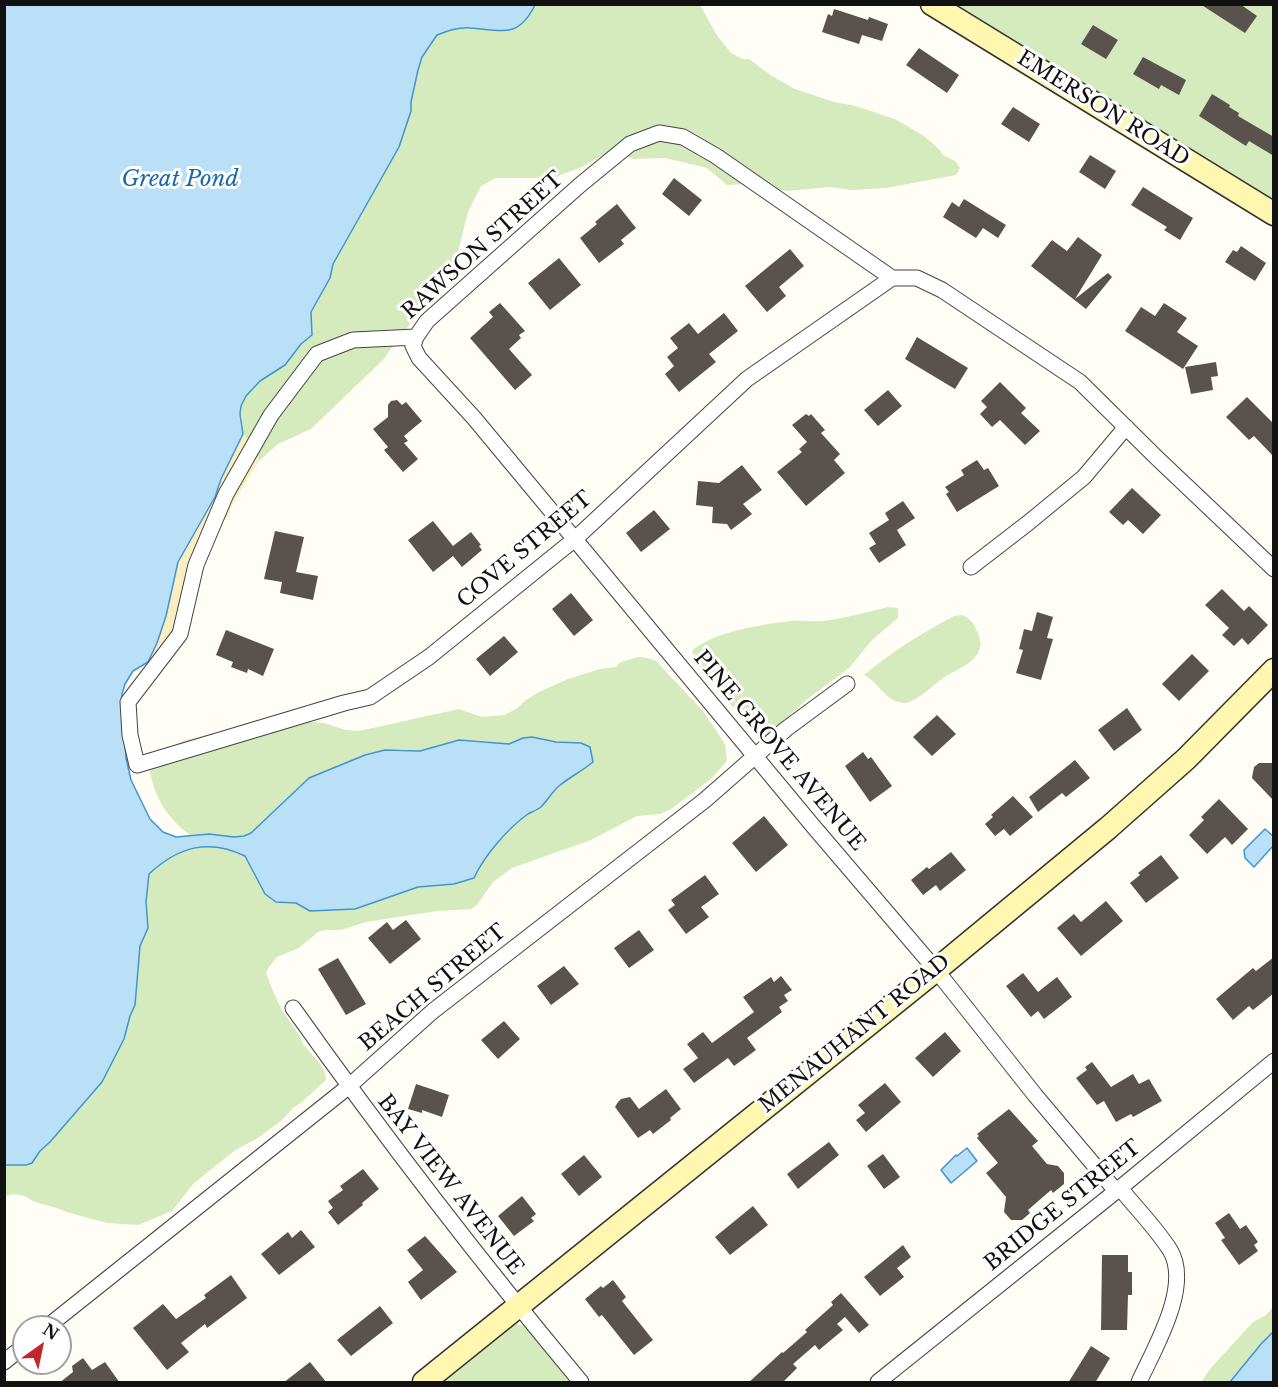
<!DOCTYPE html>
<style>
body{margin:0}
#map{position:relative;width:1278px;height:1387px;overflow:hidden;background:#fffdf5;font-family:"Libre Baskerville",serif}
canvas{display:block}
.frame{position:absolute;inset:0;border:6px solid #111;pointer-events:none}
.north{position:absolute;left:12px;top:1315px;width:60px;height:60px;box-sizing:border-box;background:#fff;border:2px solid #a0a0a0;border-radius:50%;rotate:33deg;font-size:16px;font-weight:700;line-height:24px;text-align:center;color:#111}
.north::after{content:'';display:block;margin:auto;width:21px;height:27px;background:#c4262e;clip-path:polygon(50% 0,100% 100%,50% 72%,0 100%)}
</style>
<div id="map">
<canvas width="1278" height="1387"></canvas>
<div class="frame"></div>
<div class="north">N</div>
</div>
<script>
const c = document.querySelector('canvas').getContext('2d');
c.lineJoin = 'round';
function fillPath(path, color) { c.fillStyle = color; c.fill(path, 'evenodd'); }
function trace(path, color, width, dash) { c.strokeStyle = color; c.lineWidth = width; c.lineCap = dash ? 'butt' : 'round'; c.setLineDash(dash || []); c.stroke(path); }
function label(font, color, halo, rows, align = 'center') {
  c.font = font + ' "Libre Baskerville",serif'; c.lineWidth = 6; c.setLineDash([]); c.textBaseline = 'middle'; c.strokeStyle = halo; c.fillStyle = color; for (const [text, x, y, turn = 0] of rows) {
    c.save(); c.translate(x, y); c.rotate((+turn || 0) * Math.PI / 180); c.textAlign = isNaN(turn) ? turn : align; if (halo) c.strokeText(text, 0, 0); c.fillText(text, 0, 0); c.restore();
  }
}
fillPath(new Path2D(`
 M535 5H700L718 37 731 53 743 59H749L772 76 795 89 834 102 856 106 895 119 924 136 939 149 943 155 955 161 960 168 956 175 886 188 852 190 830 187 787 191 744 184 727 185 707 168 665 158 633 159 620 154 603 155 582 167 553 178H496L481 186 468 212 455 264C437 275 415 317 402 336 396 345 391 346 385 358L311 429 278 444 259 461 253 446 243 434 241 406 250 390 272 372 279 369 301 344 312 335 311 312 330 278 333 264 399 147 411 111V102L418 70 422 57 437 35C447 31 459 28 470 28 502 30 518 38 535 5Z
 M949 5H1273V205Z
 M888 607 898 608V618L872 640 849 668 805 701 768 736H761L728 702 715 683 705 676 695 661 692 651C711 632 764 624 792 621 803 620 813 622 824 621 846 618 867 612 888 607Z
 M962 615C970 618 974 624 977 631 991 660 958 667 942 679 933 685 914 704 904 703 885 702 879 682 864 675 893 651 920 634 954 616Z
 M638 657 648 658 656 661 703 711 725 744 727 761 711 779 671 809 660 814 637 816 591 840 512 868 493 882 477 905 471 909 437 911 366 922 341 930H325L318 932 299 948 277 957 269 967 266 973 273 991 281 1009 300 1036 303 1044 321 1065 325 1073 326 1080 303 1101 292 1109 282 1120 258 1138 234 1151 193 1184 172 1211 138 1225 107 1223 66 1212C56 1206 44 1206 33 1201 29 1199 25 1195 20 1195 15 1194 9 1195 5 1196V1165H26L32 1163 39 1151 89 1098 124 1039 129 1016 135 1005 140 946 148 928 146 902 149 874C179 847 208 838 245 856L265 894 276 902 296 903 310 911 355 909 418 887 454 884 474 878C485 854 507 829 529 814 532 812 537 810 541 807 547 801 552 792 559 786 570 777 582 771 593 761L574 742H556L523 738 509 744H500L484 741 459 740 420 751 402 749 365 755 309 778 251 833C237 840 225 836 210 834 204 833 196 835 190 835 166 817 154 797 149 767L170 748 183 741 210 734 300 721 324 723 346 730 359 731 459 709 482 717 504 715 516 709 526 700 539 692 568 679 600 669 616 667 621 662Z
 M1273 1307V1332L1261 1344 1230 1382H1201L1210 1369 1253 1322 1266 1315Z
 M515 1324 524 1325 529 1329 573 1382H439L510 1325Z`), '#d5ebbd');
fillPath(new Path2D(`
 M243 434 253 446 259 461 233 503 228 516 214 531 172 658 162 669 149 672 148 662 157 643 178 562 215 497 221 479Z`), '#fbeec1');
const water = new Path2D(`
 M5 5H535C518 39 503 30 470 28 459 27 447 31 437 35L422 57 418 70 411 102V111L399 147 333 264 330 278 311 312 312 335 301 344 285 365 260 381 246 396 241 406 240 414 243 434 221 479 215 497 178 562 166 616 157 643 148 662 133 671 125 684 122 694 126 758 131 780 150 819 163 832 176 837 209 834 234 837 244 836 251 833 309 778 365 755 385 750 420 751 459 740 509 744 523 738 532 737 556 742 581 743 590 747 593 762C582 771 570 777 559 786 552 792 547 801 541 807 537 810 532 812 528 814 508 828 484 856 474 878L454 884 418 887 355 909 310 911 296 903 276 902 265 894 245 856C208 838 178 847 149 874L146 902 148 928 140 946 135 1005 130 1016 124 1039 102 1082 50 1142 40 1151 32 1163 26 1165H5Z
 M1265 829 1273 836V846L1254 867 1245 858 1244 850Z
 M967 1148 977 1161 951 1183 941 1170 956 1155 957 1156Z
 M1273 1332V1382H1230L1261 1344Z`);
fillPath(water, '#b9e0f7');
trace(water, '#3f96cf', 1.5);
fillPath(new Path2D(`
 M1200 4H1240L1257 16 1245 33Z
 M834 9 868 20 869 17 888 24 882 41 862 35 859 44 822 32 828 14 832 16Z
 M1093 25 1118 40 1106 59 1081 44Z
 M919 48 959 75 947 93 906 65Z
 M1143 57 1186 80 1179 95 1161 85 1159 89 1133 74Z
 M1212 94 1230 105 1229 107 1239 113 1238 116 1274 137V156L1249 141 1246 146 1199 116Z
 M1013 107 1040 124 1029 142 1001 124Z
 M1090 155 1116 171 1105 189 1079 172Z
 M674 178 702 200 689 216 662 194Z
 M1143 187 1193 218 1180 240 1164 230 1167 227 1131 205Z
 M964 199 1006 225 998 238 983 228 976 238 943 217 952 202 959 207Z
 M617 204 636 228 621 240 624 244 599 263 580 238 597 224 595 222Z
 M1078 237 1102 255 1075 299 1108 273 1112 277 1086 309 1031 266 1052 240 1067 251Z
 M1241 246 1266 263 1255 281 1225 262 1233 250 1237 252Z
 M790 249 804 266 779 287 786 296 767 312 745 286Z
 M559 258 581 285 550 310 528 283Z
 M500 303 525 331 519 335 521 338 509 349 532 375 515 390 470 338 493 317 489 312Z
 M1164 303 1187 318 1177 332 1198 346 1183 369 1125 331 1141 307 1155 316Z
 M724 313 738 331 709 354 716 362 679 392 665 374 674 366 667 357 678 348 670 338 689 323 698 334Z
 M917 337 968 368 955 389 905 359Z
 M1216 362 1218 376 1211 377 1213 390 1191 394 1185 367Z
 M1000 382 1026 408 1021 413 1040 431 1025 445 1000 420 992 427 980 414 987 407 981 401Z
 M888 390 902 406 878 426 864 410Z
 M1247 397 1274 424V457L1254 436 1249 440 1226 417Z
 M397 400 402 405 406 402 422 421 404 436 408 441 404 443 418 459 403 472 384 450 388 447 373 429 388 417V405L391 401Z
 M806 414 809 416 811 414 825 430 821 433 840 454 834 460 845 473 806 506 777 472 802 452 799 449 807 442 792 425Z
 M977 460 984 470 988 468 999 486 957 512 946 494 949 492 945 487 964 475 961 470Z
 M742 465 762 490 743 504 752 514 731 530 727 524 712 523 713 507 696 505 698 481 719 483Z
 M1132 488 1161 515 1143 534 1128 520 1123 525 1109 512Z
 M903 501 915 518 897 530 906 545 879 563 869 548 876 544 869 533 889 520 885 513Z
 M654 510 670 529 641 552 626 533Z
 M433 521 453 546 471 532 481 545 479 546 482 550 462 567 453 556 433 572 408 540Z
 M275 531 304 537 296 572 318 576 313 600 280 593 282 582 264 579Z
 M1222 589 1244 611 1249 606 1268 625 1248 645 1242 638 1234 646 1222 635 1229 628 1205 605Z
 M571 593 593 620 574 636 552 609Z
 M1037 612 1053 617 1047 638 1053 639 1041 680 1016 673 1023 650 1019 649 1024 629 1032 631Z
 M226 630 274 649 263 676 248 669 247 673 231 667 233 662 216 655Z
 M504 636 518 652 490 676 476 659Z
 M1192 654 1209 671 1179 701 1162 684Z
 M1127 708 1142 730 1114 751 1098 730Z
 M937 715 956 734 932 756 913 737Z
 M863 752 868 759 871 757 892 786 870 802 845 766Z
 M1075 760 1090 778 1066 797 1062 793 1038 812 1029 797Z
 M1259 763H1274V801L1252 778 1254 767Z
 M1013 796 1033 817 1010 836 1004 829 995 836 985 824 993 817 991 815Z
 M1219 799 1248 829 1232 845 1225 837 1207 854 1189 835 1204 820 1201 817Z
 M764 816 788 845 756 872 732 843Z
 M951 852 966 870 940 891 936 885 923 895 911 880 927 867 929 869Z
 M1161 855 1179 878 1146 903 1130 883 1140 875 1138 873Z
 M705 875 719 894 701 907 709 917 686 934 668 910 675 905 671 900Z
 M1106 901 1123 921 1081 956 1057 928 1074 914 1081 922Z
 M406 920 421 939 390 964 368 938 387 922 393 930Z
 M639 930 654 950 629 968 614 948Z
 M1274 957V993L1253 1010 1249 1006 1233 1020 1216 999 1253 968 1256 971Z
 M338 958 366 1004 346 1015 318 969Z
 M564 966 579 984 551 1005 537 986Z
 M1023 973 1038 992 1057 977 1072 997 1044 1019 1038 1011 1031 1017 1006 986Z
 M781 976 792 990 784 995 788 1001 779 1007 782 1012 747 1038 756 1050 734 1066 728 1058 694 1083 683 1069 698 1058 687 1044 703 1032 712 1043 754 1012 743 997 771 977 774 982Z
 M504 1021 520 1039 498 1059 481 1040Z
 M945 1032 961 1051 933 1077 915 1058Z
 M1092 1062 1111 1087 1133 1074 1139 1084 1149 1079 1162 1101 1133 1117 1131 1114 1116 1122 1104 1101 1097 1105 1076 1078 1087 1070 1085 1067Z
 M885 1083 901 1102 866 1132 856 1120 865 1113 858 1105Z
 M416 1084 449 1095 442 1117 422 1110V1113L408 1109Z
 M666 1089 681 1109 670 1118 671 1120 653 1134 650 1130 638 1138 615 1107 618 1102 621 1099 630 1097 639 1109Z
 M1009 1109 1038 1141 1032 1146 1047 1164 1058 1166 1064 1173V1184L1053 1193 1051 1190 1028 1210 1030 1213 1022 1220H1011L1004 1212 1006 1197 986 1173 998 1163 977 1138 979 1136 977 1134Z
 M829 1142 839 1155 798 1189 787 1174Z
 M883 1154 900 1177 884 1189 867 1166Z
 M584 1155 602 1177 579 1196 561 1174Z
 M363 1169 379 1189 362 1203 363 1205 338 1225 328 1212 333 1208 328 1201 343 1190 340 1186Z
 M522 1196 536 1214 531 1218 534 1221 514 1236 498 1216Z
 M753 1206 768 1225 730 1255 715 1237Z
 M1229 1213 1240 1229 1246 1225 1258 1242 1254 1245 1258 1251 1239 1265 1221 1240 1225 1238 1215 1223Z
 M301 1230 315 1247 279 1275 261 1254 288 1232 292 1238Z
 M425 1236 457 1272 421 1300 408 1282 423 1270 407 1250Z
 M903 1245 911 1257 897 1268 904 1277 880 1296 864 1277Z
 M1102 1255H1128V1272H1132V1295H1128L1127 1330H1101Z
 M231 1275 247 1298 207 1328 205 1324 181 1343 189 1352 167 1370 133 1328 163 1304 176 1319 206 1298 204 1295Z
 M613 1280 626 1297 622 1301 653 1340 634 1355 602 1315 599 1317 585 1299 601 1286 603 1288Z
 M841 1293 869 1325 859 1333 845 1317 837 1324 843 1330 819 1350 815 1345 793 1364 797 1368 782 1383H748L782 1352 783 1353 807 1332 805 1330 833 1305 831 1302Z
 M380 1306 393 1323 351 1356 337 1340Z
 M1091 1346 1110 1358 1095 1383H1068Z
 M83 1358 92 1370 105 1362 120 1383H59L73 1372 72 1366Z
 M310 1362 327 1383H283Z`), '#5a524d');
const street = new Path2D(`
 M892 278 747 379 575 539 429 657 370 697 344 703 137 765 130 735 128 702 180 634 196 565 226 494 271 415 317 354 353 340 416 337 427 321 580 185 630 144 659 133 683 137 716 156 892 278H917L942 290 1080 382 1158 459 1274 569
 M416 337 413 346 419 358 474 418 813 826 936 970 1035 1095 1116 1191
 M971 567 1028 523 1084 477 1126 427
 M293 1008C384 1136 480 1261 581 1382
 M1120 1188C1136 1208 1156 1228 1170 1250 1192 1286 1154 1349 1139 1382
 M47 1327 348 1087 433 1011 705 800 786 729 847 684
 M4 1362 24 1346
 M878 1382 1120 1188 1274 1061`);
const secondary = new Path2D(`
 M932 4 1274 214
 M424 1382 936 970 1108 828 1186 759 1274 670`);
trace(street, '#444', 17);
trace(secondary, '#333', 25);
trace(street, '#fff', 15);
trace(secondary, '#fff6b0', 22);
label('21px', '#111', '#fff', [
 ["EMERSON ROAD",1103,109,32],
 ["RAWSON STREET",483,246,-42],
 ["COVE STREET",525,550,-40],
 ["PINE GROVE AVENUE",779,751,50],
 ["BEACH STREET",433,988,-40],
 ["MENAUHANT ROAD",855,1034,-39],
 ["BAY VIEW AVENUE",450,1185,52],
 ["BRIDGE STREET",1063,1206,-39]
]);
label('italic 22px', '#1768a6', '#fff', [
 ["Great Pond",180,180]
]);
</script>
